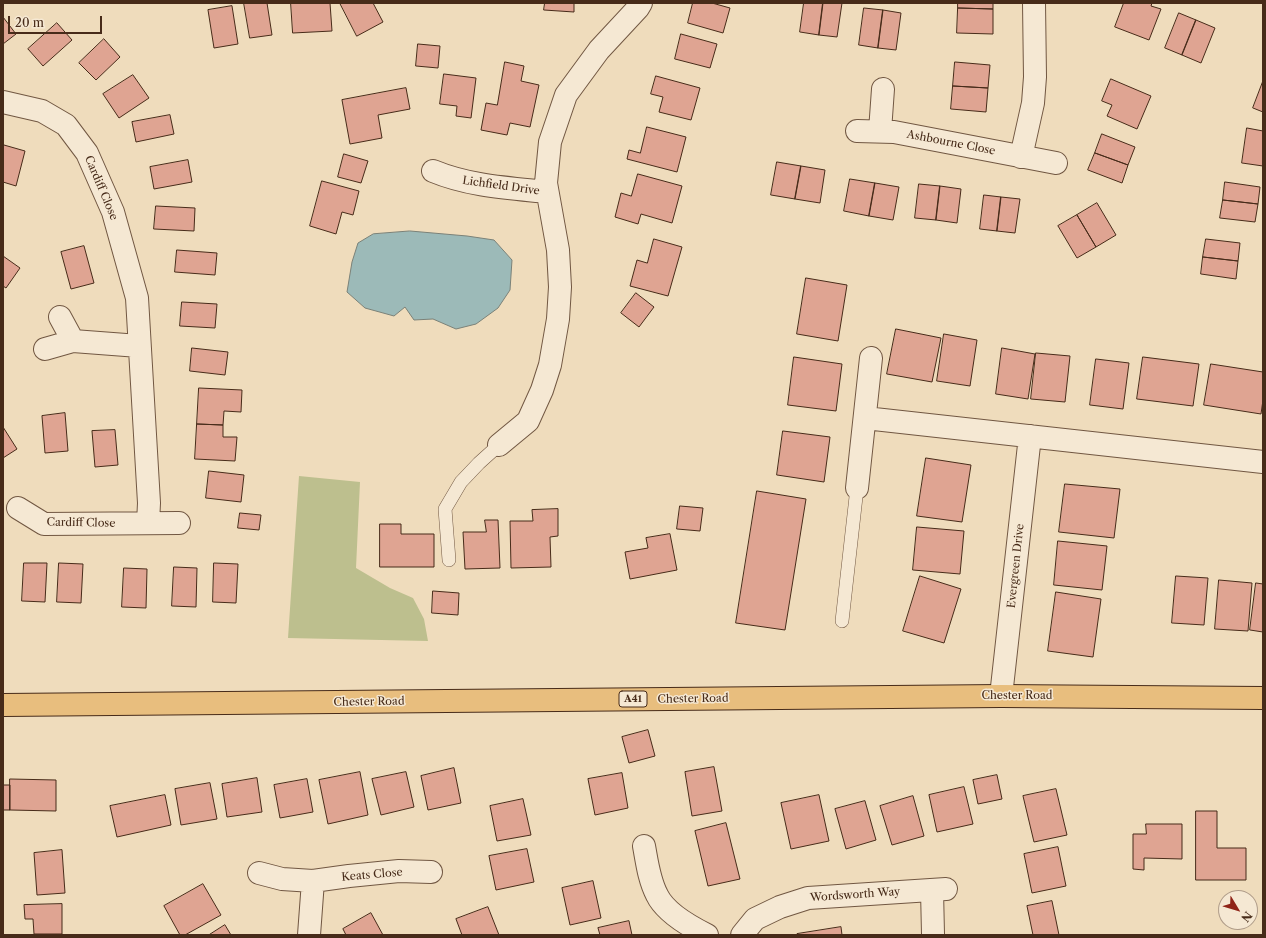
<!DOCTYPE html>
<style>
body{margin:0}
#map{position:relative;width:1266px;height:938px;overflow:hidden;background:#efdcbc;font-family:"Libre Caslon Text",serif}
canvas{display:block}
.frame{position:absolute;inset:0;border:4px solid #472b19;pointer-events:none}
.north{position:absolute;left:1218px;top:890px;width:40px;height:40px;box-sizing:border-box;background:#f5e8d3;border:1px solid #af9c89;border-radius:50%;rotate:128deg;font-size:11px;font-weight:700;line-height:16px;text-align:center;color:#472b19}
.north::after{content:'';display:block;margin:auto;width:14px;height:18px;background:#8f2418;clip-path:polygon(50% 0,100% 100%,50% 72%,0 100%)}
.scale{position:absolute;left:8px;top:16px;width:94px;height:18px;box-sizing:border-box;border:2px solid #472b19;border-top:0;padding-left:5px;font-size:12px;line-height:14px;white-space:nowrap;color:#472b19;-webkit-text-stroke:3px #f5e8d3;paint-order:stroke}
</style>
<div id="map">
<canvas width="1266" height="938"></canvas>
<div class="frame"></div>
<div class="north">N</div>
<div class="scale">20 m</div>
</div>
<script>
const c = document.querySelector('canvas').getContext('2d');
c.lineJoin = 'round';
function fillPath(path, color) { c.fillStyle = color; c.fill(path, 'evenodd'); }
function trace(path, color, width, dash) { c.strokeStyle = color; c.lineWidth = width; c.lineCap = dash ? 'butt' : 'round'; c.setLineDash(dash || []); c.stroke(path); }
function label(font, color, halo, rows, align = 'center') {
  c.font = font + ' "Libre Caslon Text",serif'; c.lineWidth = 3; c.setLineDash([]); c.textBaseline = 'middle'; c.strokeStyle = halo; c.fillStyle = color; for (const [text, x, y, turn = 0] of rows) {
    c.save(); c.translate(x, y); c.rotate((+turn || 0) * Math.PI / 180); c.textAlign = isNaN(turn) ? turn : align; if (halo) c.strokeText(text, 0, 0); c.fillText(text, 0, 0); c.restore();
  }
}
fillPath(new Path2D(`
 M299 476 360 482 356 568 390 588 413 598 424 619 428 641 288 638Z`), '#bdbf8e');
const water = new Path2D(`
 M410 231 467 236 494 240 512 260 510 290 498 308 476 324 456 329 433 319 414 320 405 307 394 316 365 308 347 292 352 262 358 243 373 234Z`);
fillPath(water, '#9cbab8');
trace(water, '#7a8178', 1);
const building = new Path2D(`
 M244 3H267L272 35 250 38Z
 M291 3H330L332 31 293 33Z
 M340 3H373L383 22 357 36Z
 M545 3H574V12L544 10Z
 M693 3H712L730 8 723 33 688 23Z
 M804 3H823L819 35 800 32Z
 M823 3H842L837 37 819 35Z
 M958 3H993V9L958 8Z
 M1124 3H1152L1151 6 1161 9 1149 40 1115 27Z
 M232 6 238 44 214 48 208 10Z
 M864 8 883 10 878 48 859 45Z
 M958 8 993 9V34L957 33Z
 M883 10 901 13 896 50 878 48Z
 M1179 13 1196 20 1182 55 1165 48Z
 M3 17 16 34 3 44Z
 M1196 20 1215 28 1201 63 1182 55Z
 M57 23 72 40 43 66 28 49Z
 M681 34 717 44 710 68 675 59Z
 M104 39 120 57 96 80 79 63Z
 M418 44 440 46 438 68 416 66Z
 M505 62 524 66 521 81 539 85 530 127 510 123 507 135 481 130 486 103 497 105Z
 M955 62 990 65 988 88 953 86Z
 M444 74 476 78 471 118 456 116 457 106 440 104Z
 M133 75 149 98 119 118 103 94Z
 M656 76 700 88 691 120 659 112 663 97 651 94Z
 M1111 79 1151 96 1137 129 1107 116 1112 105 1102 101Z
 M1263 81V112L1253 108Z
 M953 86 988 88 986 112 951 109Z
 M406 88 410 109 378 115 382 138 350 144 342 100Z
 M170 115 174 134 136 142 132 122Z
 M647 127 686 137 677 172 627 159 629 150 640 153Z
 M1247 128 1263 131V166L1242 163Z
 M1102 134 1135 147 1128 165 1095 153Z
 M4 145 25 151 16 186 3 182V151Z
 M1095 153 1128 165 1122 183 1088 170Z
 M344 154 368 161 361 183 338 177Z
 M188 160 192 182 154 189 150 167Z
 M777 162 801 166 795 199 771 195Z
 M801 166 825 170 820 203 795 199Z
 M638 174 682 186 672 223 641 214 638 224 615 217 621 193 631 196Z
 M850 179 875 183 869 216 844 211Z
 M322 181 359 191 353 215 342 212 336 234 310 226Z
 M1225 182 1260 187 1258 204 1223 200Z
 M875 183 899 187 893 220 869 216Z
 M919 184 940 186 936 220 915 218Z
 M940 186 961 189 957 223 936 220Z
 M984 195 1001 197 997 231 980 229Z
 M1001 197 1020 199 1015 233 997 231Z
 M1223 200 1258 204 1255 222 1220 218Z
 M1097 203 1116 235 1096 247 1077 215Z
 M156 206 195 208 194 231 154 229Z
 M1077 215 1096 247 1077 258 1058 226Z
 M654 239 682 247 668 296 630 286 637 260 647 263Z
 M1206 239 1240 243 1238 261 1203 257Z
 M84 246 94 283 71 289 61 252Z
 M177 250 217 253 215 275 175 272Z
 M3 256 20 268 6 288 3 286Z
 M1203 257 1238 261 1236 279 1201 274Z
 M806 278 847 285 838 341 797 334Z
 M636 293 654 307 639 327 621 313Z
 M182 302 217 304 215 328 180 326Z
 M896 329 941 338 932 382 887 374Z
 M944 334 977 340 970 386 937 381Z
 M192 348 228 352 225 375 190 371Z
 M1002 348 1035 354 1028 399 996 394Z
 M1036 353 1070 356 1065 402 1031 399Z
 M794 357 842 364 836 411 788 405Z
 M1143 357 1199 364 1193 406 1137 399Z
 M1096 359 1129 363 1123 409 1090 405Z
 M1211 364 1263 372V400L1261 414 1204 405Z
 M199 388 242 390 241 412 224 411 223 425 197 424Z
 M65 413 68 451 45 453 42 416Z
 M197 424 223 425V437H237L235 461 195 459Z
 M3 427 17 449 3 458Z
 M115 430 118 465 95 467 92 431Z
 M783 431 830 437 824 482 777 475Z
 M926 458 971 465 962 522 917 516Z
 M209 471 244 475 241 502 206 498Z
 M1065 484 1120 489 1114 538 1059 532Z
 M757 491 806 499 785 630 736 623Z
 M680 506 703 508 700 531 677 529Z
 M558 509V536L550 537 551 567 511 568 510 521H533L532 510Z
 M240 513 261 515 259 530 238 528Z
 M485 520H498L500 568 465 569 463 532H486Z
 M380 524H401V534H434V567H380Z
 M917 527 964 531 960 574 913 570Z
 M670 534 677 570 630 579 625 552 648 548 646 538Z
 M1058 541 1107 546 1102 590 1054 585Z
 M24 563H47L45 602 22 601Z
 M59 563 83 564 81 603 57 602Z
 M214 563 238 564 236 603 213 602Z
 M174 567 197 568 196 607 172 606Z
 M124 568 147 569 146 608 122 607Z
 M920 576 961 589 944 643 903 631Z
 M1176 576 1208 578 1204 625 1172 623Z
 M1219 580 1252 583 1248 631 1215 629Z
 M1256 583 1263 584V632L1250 630Z
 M433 591 459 593 458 615 432 613Z
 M1056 592 1101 599 1093 657 1048 651Z
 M648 730 655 756 629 763 622 737Z
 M714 767 722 811 692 816 685 772Z
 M454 768 461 803 428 810 421 776Z
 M360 772 368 815 328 824 319 780Z
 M406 772 414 807 381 815 372 779Z
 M622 773 628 808 595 815 588 779Z
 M997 775 1002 799 978 804 973 780Z
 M257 778 262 812 227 817 222 784Z
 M10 779 56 780V811L10 810Z
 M307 779 313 812 280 818 274 785Z
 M210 783 217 819 181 825 175 789Z
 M3 785H10V810H3Z
 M964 787 973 824 937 832 929 795Z
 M1056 789 1067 835 1034 842 1023 796Z
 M165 795 171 825 117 837 110 806Z
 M819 795 829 841 791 849 781 803Z
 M913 796 924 836 892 845 880 806Z
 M523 799 531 835 497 841 490 806Z
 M865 801 876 840 846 849 835 809Z
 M1196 811H1217V848H1246V880H1196Z
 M726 823 740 879 708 886 695 831Z
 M1146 824H1182V859L1144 858V870L1133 869V834H1146Z
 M1058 847 1066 886 1032 893 1024 854Z
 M527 849 534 882 496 890 489 856Z
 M62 850 65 893 37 895 34 853Z
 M593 881 601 918 570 925 562 888Z
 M203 884 221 915 185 935H180L164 906Z
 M1052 901 1059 935H1033L1027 906Z
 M62 904V934H34L33 919H25L24 905Z
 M488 907 499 935H462L456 919Z
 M371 913 383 935H346L343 929Z
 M629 921 632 935H600L598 928Z
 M225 925 231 935H209Z
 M841 927 842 935H797V934Z`);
fillPath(building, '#dfa492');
trace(building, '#472b19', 1);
const lane = new Path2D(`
 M449 560 445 509 461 482 479 463 499 445
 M842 621 857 488`);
const street = new Path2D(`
 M3 102 42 111 66 125 87 153 113 212 137 298 149 503 148 523
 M857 131 894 132 1056 163
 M880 131 883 89
 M1021 157 1033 103 1035 77 1034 3
 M433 171C469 186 508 188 547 192
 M60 317 73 341
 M45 349 73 341 139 346
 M865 418 1263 462
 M499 445 528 421 542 390 550 365 558 319 560 287 558 250 546 183 550 142 566 95 599 50 638 8 641 3
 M857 488 871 358
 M18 508 44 524 179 523
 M1001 696 1030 436
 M644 846C647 862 649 880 657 895 665 912 691 927 707 935
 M259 873 282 879 313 881 349 876 399 871 431 872
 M932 890 933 934
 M309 935 313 881
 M742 935 755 919 780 907 808 898 946 889`);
const primary = new Path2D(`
 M3 705 1001 696 1263 698`);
trace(lane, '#715742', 14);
trace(street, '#715742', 24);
trace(primary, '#472b19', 24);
trace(lane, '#f5e8d3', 13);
trace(street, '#f5e8d3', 22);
trace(primary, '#e8be7e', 22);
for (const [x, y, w] of [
 [633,699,28]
]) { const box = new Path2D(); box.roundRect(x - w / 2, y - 8, w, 16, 3); c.fillStyle = '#f5e8d3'; c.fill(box); trace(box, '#472b19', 1); }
label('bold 10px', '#472b19', null, [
 ["A41",633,699]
]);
label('11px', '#472b19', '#f5e8d3', [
 ["Ashbourne Close",951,143,11],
 ["Lichfield Drive",501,186,8],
 ["Cardiff Close",101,188,67],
 ["Cardiff Close",81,523,1],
 ["Evergreen Drive",1016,566,-84],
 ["Chester Road",1017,696],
 ["Chester Road",693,699,-1],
 ["Chester Road",369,702,-1],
 ["Keats Close",372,875,-5],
 ["Wordsworth Way",855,895,-4]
]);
</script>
